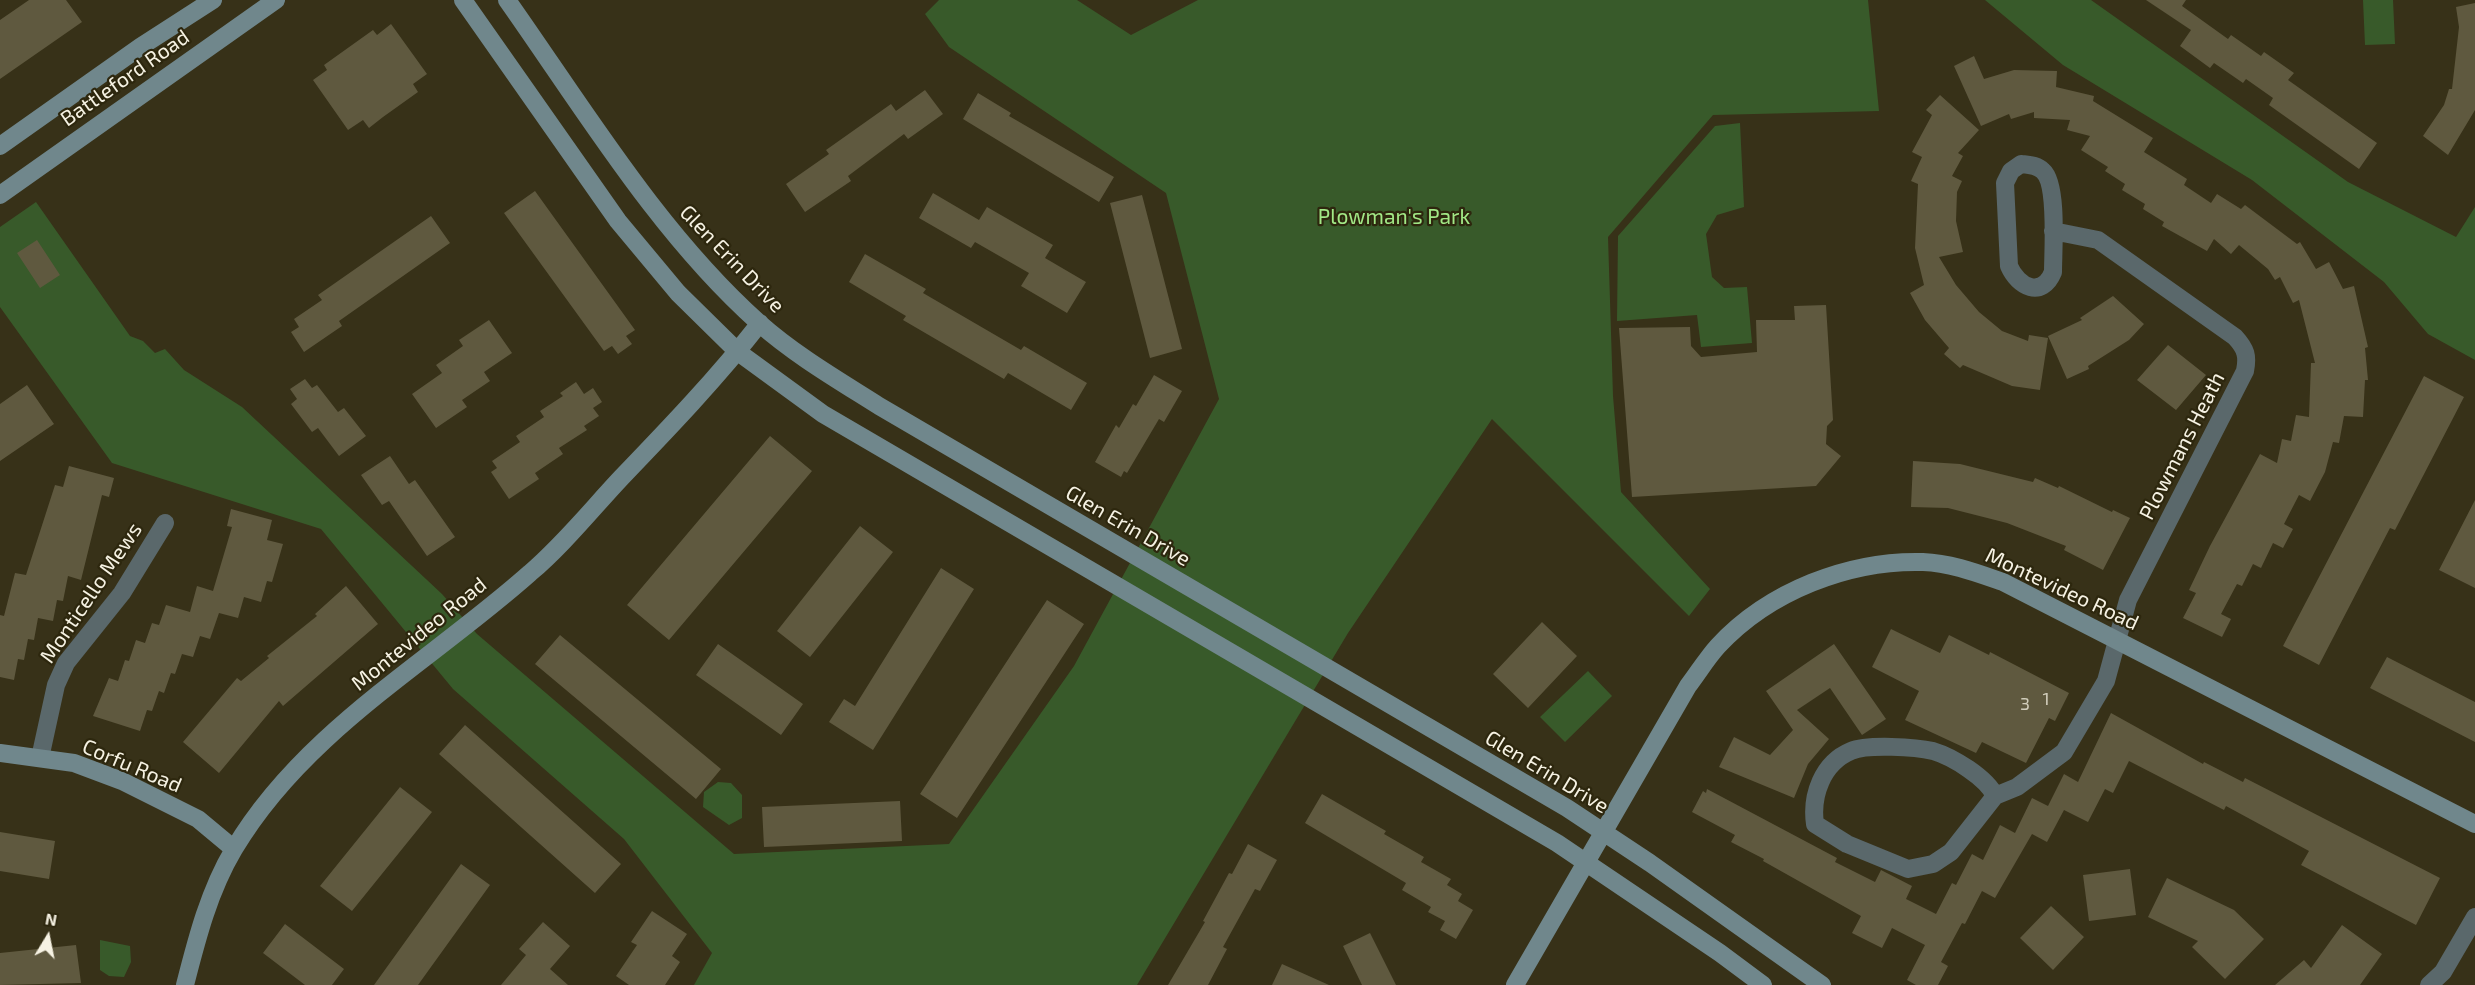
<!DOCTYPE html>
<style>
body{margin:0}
#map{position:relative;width:2475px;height:985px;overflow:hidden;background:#373118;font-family:"Exo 2",sans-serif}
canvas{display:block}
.north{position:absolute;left:18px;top:907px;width:60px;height:60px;-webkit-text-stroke:4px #2d270e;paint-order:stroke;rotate:10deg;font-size:16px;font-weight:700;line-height:24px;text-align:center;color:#f6f2e3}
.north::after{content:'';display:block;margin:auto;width:21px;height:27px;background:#f6f2e3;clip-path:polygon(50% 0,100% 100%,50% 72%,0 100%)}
</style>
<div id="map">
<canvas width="2475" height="985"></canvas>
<div class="north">N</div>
</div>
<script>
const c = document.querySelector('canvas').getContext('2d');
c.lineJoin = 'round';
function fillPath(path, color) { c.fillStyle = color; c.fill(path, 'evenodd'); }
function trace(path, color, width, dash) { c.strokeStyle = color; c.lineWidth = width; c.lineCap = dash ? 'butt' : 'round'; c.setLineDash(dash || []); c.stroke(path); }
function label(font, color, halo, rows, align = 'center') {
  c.font = font + ' "Exo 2",sans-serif'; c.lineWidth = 4.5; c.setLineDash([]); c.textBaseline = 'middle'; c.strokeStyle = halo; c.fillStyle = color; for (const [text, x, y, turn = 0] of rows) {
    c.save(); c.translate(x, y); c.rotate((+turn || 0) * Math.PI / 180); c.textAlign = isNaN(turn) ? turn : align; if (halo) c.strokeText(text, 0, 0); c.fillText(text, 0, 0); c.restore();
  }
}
fillPath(new Path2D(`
 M939 0H1077L1131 35 1198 0H1868L1879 111 1713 115 1608 237 1613 396 1621 492 1710 589 1689 616 1492 419 1348 633 1137 985H694L712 953 624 839 453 689 321 529 112 463 0 307V227L36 202 130 336 143 341 155 353 165 349 184 370 242 407 442 594 477 634 734 854 949 844 1074 666 1219 399 1166 193 949 47 925 14Z
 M1985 0H2091L2348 182 2456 237 2475 207V360L2428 334 2384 282 2252 180 2063 65Z
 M2363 0H2393L2395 44 2365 45Z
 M1740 123 1744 207 1717 215 1706 234 1712 277 1724 288 1747 287 1752 343 1701 347 1697 315 1617 321 1618 236 1715 126Z
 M1588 671 1612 696 1565 742 1540 717Z
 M718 782 731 783 742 795V818L729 825 703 807 704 792Z
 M100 940 130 946 131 962 124 977 109 976 100 970Z`), '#385a2a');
fillPath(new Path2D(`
 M29 0H66L82 22 0 79V20Z
 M2146 0H2186L2182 6 2228 39 2231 35 2261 56 2264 52 2294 73 2288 80 2377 143 2359 169 2269 105 2273 98 2246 79 2243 83 2214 63 2210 68 2180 46 2191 30Z
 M2475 3V110L2448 155 2423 136 2444 105 2449 89H2452L2459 27 2456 7Z
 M391 24 427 74 413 84 418 92 383 117 369 128 363 120 348 130 313 80 327 70 324 65 373 30 377 35Z
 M1974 56 1984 79 2014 70 2057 71 2056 87 2094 96 2093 101 2153 138 2144 152 2187 179 2184 185 2211 203 2217 194 2241 209 2245 205 2297 244 2300 242 2316 269 2329 262 2343 289 2354 286 2368 347 2365 348 2368 380H2365L2363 417 2344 416 2339 443 2333 442 2325 472 2310 501 2299 495 2284 524 2293 529 2283 548 2273 543 2261 568 2253 564 2242 586 2237 584 2221 614 2231 619 2222 637 2183 618 2196 593 2189 590 2210 546 2260 454 2277 463 2282 439 2291 441 2296 415 2309 417 2311 363H2315L2299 300 2293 303 2280 277 2275 280 2268 269 2239 245 2231 254 2214 239 2207 251 2162 226 2164 222 2143 209 2145 204 2122 190 2125 184 2105 171 2108 167 2081 150 2090 136 2067 130 2070 120 2034 118V112L2011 119 2009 114 1981 126 1954 66Z
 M925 90 943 114 908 139 904 134 848 176 851 181 805 212 786 184 829 154 826 150 891 104 896 111Z
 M978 93 1011 113 1009 116 1114 177 1099 202 963 119Z
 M1940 95 1979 130 1958 153 1963 156 1952 176 1962 181 1957 192 1956 221 1963 252 1939 257 1956 285 1979 312 2002 331 2028 341 2029 335 2048 338 2040 390 2012 386 1963 365 1960 368 1944 354 1949 348 1925 320 1910 293 1924 285 1915 248 1918 184 1911 181 1922 157 1912 152 1932 115 1926 110Z
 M535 191 635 330 626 336 632 344 618 354 612 346 604 351 504 213Z
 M933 193 979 220 987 207 1053 245 1045 258 1086 282 1067 313 1021 286 1029 273 975 242 971 248 919 218Z
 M1142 195 1182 349 1150 358 1110 203Z
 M431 216 450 243 339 321 342 326 304 352 291 332 299 327 294 319 322 300 318 295Z
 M37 240 60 275 40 288 17 253Z
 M865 254 926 289 923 293 1021 350 1024 346 1087 383 1071 410 1008 373 1004 379 903 320 906 316 849 282Z
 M2113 296 2144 324 2129 340 2088 366 2089 369 2067 379 2048 336 2082 320 2080 318Z
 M1826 305 1833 420 1827 426 1826 444 1841 456 1816 486 1632 497 1619 328 1690 327 1691 346 1701 357 1757 352 1756 320H1795L1794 306Z
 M489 320 512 353 484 372 490 381 462 400 467 407 436 428 412 394 442 373 436 365 463 346 459 340Z
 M2168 345 2206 375 2176 410 2137 380Z
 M1154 375 1182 391 1164 422 1159 419 1127 473 1124 471 1121 477 1095 462 1116 425 1119 428 1133 404 1136 406Z
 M2424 376 2464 397 2395 530 2390 528 2319 665 2283 646Z
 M305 379 312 388 317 385 338 412 344 408 366 436 339 456 318 428 312 432 291 404 297 399 290 389Z
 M576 382 584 394 593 388 602 402 593 408 599 416 584 426 587 430 559 448 563 454 535 473 539 479 509 499 491 472 497 468 492 461 520 442 516 436 544 417 540 411 563 396 560 393Z
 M27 385 54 424 0 461V404Z
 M770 436 812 471 669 640 627 605Z
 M390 456 409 484 415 480 455 537 427 556 389 501 382 505 361 475Z
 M1913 461 1960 464 2033 482 2035 478 2058 488 2059 486 2112 512 2113 510 2130 518 2103 570 2064 550 2066 546 2007 523 1948 508 1911 507Z
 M69 466 114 478 109 497 102 495 81 580 68 576 63 601 57 600 53 621 38 618 34 640 28 639 24 660 18 659 14 680 0 677V615L4 616 15 573 26 575 55 485 63 487Z
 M2475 500V588L2439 570Z
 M231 509 272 520 267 540 283 544 272 582 267 581 261 602 244 597 238 618 219 613 210 639 200 636 193 657 182 654 175 674 171 673 164 693 159 691 152 711 147 710 140 731 93 716 109 678 118 681 125 660 129 661 136 640 145 643 152 623 159 625 166 605 190 612 197 586 213 591 232 527 227 526Z
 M860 526 893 552 810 657 777 631Z
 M941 568 974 589 873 750 829 722 844 699 855 706Z
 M346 586 378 624 283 706 279 701 219 773 183 742 237 678 241 681 269 658 267 656 317 616 315 614Z
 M1047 600 1084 624 957 818 920 794Z
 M1542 622 1577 656 1528 708 1493 674Z
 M1891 629 1940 653 1949 635 1989 655 1990 652 2069 693 2055 721 2049 718 2026 763 1982 742 1976 753 1905 720 1919 691 1872 667Z
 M560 635 721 769 696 799 535 664Z
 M718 644 803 704 781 735 696 675Z
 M1834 644 1886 719 1862 735 1830 688 1797 710 1829 739 1808 764 1794 798 1719 767 1734 737 1770 755 1793 730 1766 691Z
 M2387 657 2475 702V742L2370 688Z
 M2111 713 2203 764 2204 762 2243 782 2245 778 2440 878 2416 925 2301 865 2309 851 2226 806 2224 810 2129 761 2113 793 2105 789 2088 822 2064 810 2047 842 2032 834 1995 898 1982 891 1965 924 1962 923 1941 962 1948 966 1938 985H1916L1907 980 1925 945 1892 928 1882 948 1852 933 1861 916 1763 861 1764 859 1731 842 1735 835 1692 812 1703 791 1706 793 1707 789 1837 858 1835 862 1875 882 1881 870 1912 886 1906 899 1936 914 1952 883 1956 885 1972 854 1983 860 2000 825 2015 833 2032 798 2048 806 2064 774 2078 782Z
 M465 725 621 864 595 893 439 754Z
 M400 787 432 812 352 911 320 886Z
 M1322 794 1386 831 1384 834 1424 857 1421 862 1451 879 1447 885 1462 894 1458 901 1473 910 1456 939 1440 930 1445 921 1428 912 1431 907 1402 890 1406 883 1305 823Z
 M900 801 902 841 764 847 762 807Z
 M0 832 55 841 49 879 0 871Z
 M1248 844 1277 860 1260 891 1255 889 1223 947 1227 949 1208 985H1168L1205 922 1203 921 1229 873 1232 874Z
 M461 864 490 885 418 985H374Z
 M2130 869 2136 915 2089 921 2083 875Z
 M2167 878 2234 910 2264 939 2225 979 2192 947 2198 941 2148 917Z
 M2051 906 2084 937 2053 970 2020 938Z
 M652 911 687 934 672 956 680 962 665 985H629L616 976 637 945 631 942Z
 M543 922 570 946 550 969 568 985H501L526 955 519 949Z
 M285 924 344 969 332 985H305L263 953Z
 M2342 925 2382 954 2360 985H2275L2304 960 2311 968Z
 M1370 933 1396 985H1362L1343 946Z
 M76 945 81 983 0 985V953Z
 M1282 964 1329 985H1272Z`), '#5f593f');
trace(new Path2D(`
 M2021 164C2030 165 2037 165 2043 171 2058 184 2053 251 2053 272 2042 299 2018 287 2009 266L2005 183 2011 171Z
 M40 758 56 685 66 663 122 593 165 523
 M1995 796C1987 778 1953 757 1933 751 1916 747 1867 744 1851 751 1822 763 1811 796 1815 824L1847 844 1908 869 1933 864 1951 852 1995 796 2017 787 2064 752 2106 681 2128 600 2245 371C2248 356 2246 349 2235 337L2098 240 2053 231
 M2429 985 2443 972 2475 917`), '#5a686b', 18);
trace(new Path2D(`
 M463 0 618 221 678 293 738 352 823 414 1557 843 1720 953 1763 985
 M507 0C584 109 659 234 759 323 795 355 838 380 879 406L1567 808 1650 863 1822 985
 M0 146 140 47 213 0
 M0 195 276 0
 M0 753 74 763 122 781 198 819 234 849
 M185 985C197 938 209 891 234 849 304 731 430 662 530 573 563 545 591 510 621 478 669 428 717 378 760 323
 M1515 985 1688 686C1698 673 1707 658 1718 646 1769 591 1849 560 1923 562 1951 563 1977 573 2003 582L2475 824`), '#70878c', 18);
label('18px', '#d0ccba', null, [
 ["1",2046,699],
 ["3",2025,704]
]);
label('21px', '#f6f2e3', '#2d270e', [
 ["Battleford Road",125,78,-35],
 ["Glen Erin Drive",732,259,46],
 ["Plowmans Heath",2182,446,-63],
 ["Glen Erin Drive",1128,526,30],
 ["Montevideo Road",2062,589,25],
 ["Monticello Mews",91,593,-56],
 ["Montevideo Road",419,634,-39],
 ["Corfu Road",132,766,23],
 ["Glen Erin Drive",1547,772,31]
]);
label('21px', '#a2e886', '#2d270e', [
 ["Plowman's Park",1394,217]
]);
</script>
